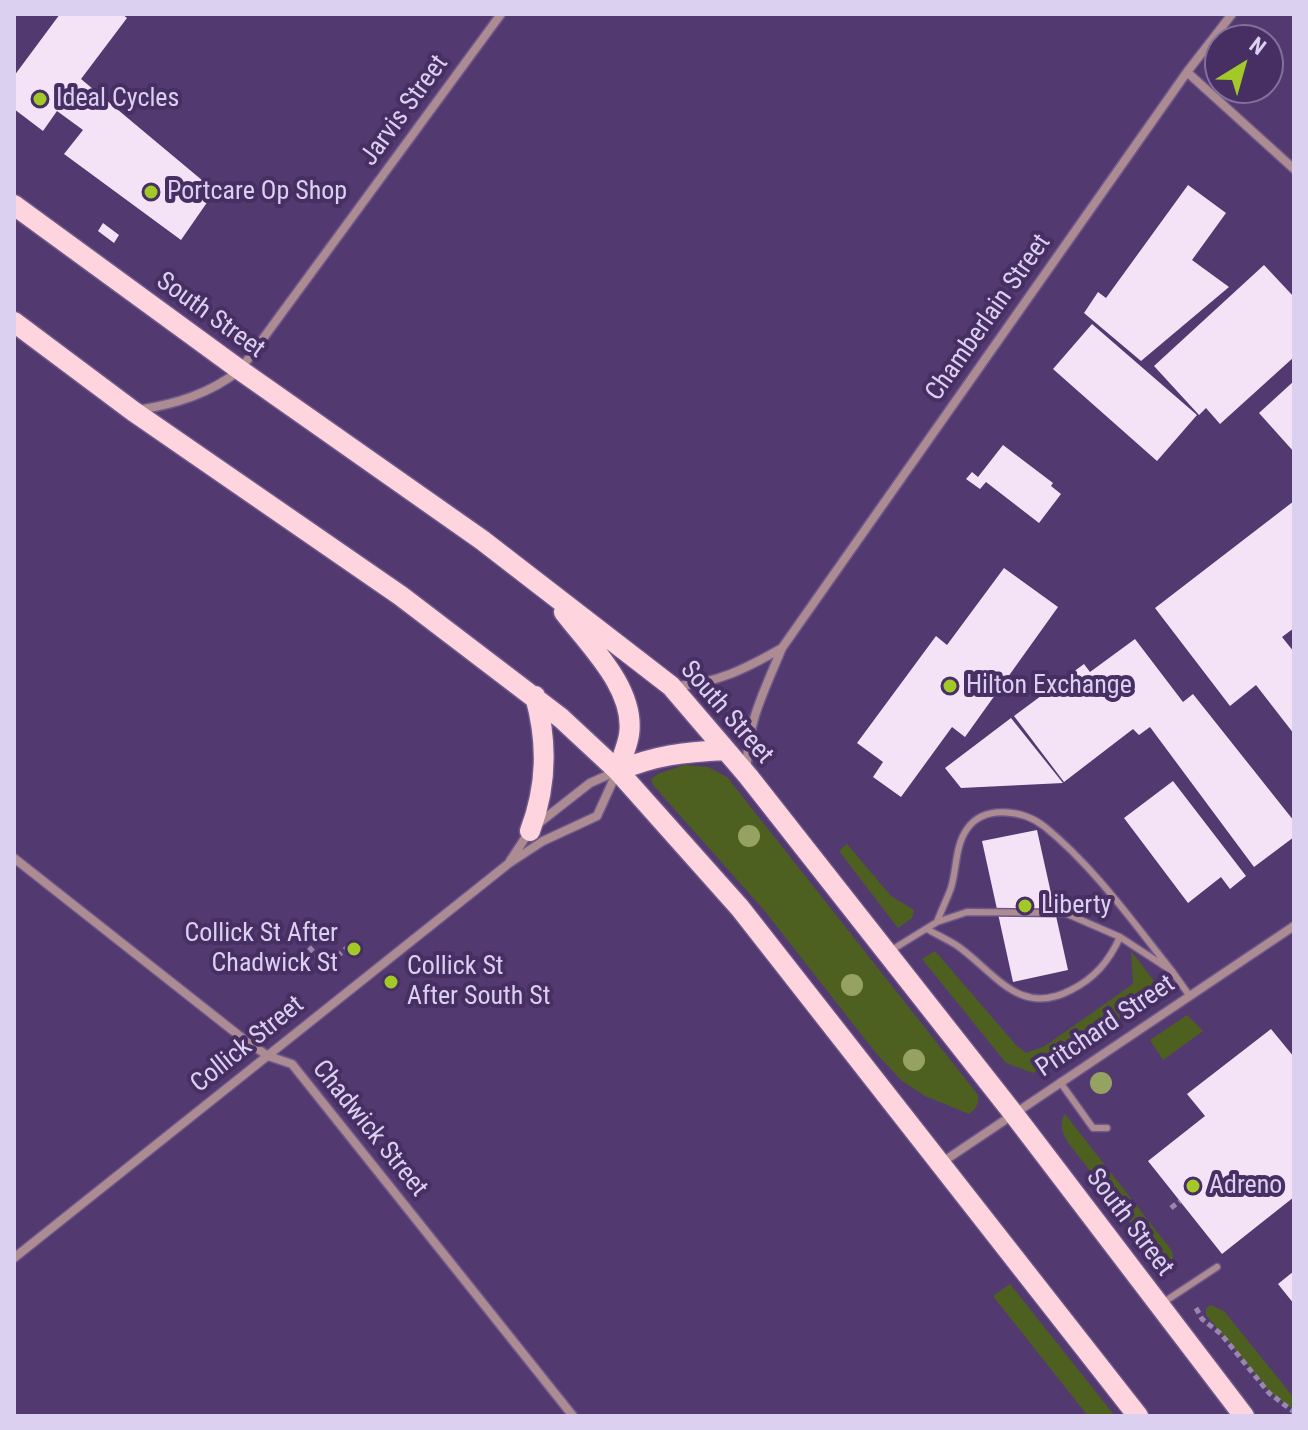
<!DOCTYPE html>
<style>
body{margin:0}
#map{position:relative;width:1308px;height:1430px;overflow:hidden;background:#523a70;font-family:"Roboto Condensed",sans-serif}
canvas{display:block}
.frame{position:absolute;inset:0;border:16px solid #dcd0f0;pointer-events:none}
.north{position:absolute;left:1204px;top:24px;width:80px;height:80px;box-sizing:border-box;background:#472f64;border:2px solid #836f9c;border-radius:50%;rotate:37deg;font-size:22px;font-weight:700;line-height:32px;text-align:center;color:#dcd0f0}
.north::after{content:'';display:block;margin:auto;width:28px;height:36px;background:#a2c928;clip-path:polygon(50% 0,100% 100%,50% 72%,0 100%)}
</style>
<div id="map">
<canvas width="1308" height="1430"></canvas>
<div class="frame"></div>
<div class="north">N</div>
</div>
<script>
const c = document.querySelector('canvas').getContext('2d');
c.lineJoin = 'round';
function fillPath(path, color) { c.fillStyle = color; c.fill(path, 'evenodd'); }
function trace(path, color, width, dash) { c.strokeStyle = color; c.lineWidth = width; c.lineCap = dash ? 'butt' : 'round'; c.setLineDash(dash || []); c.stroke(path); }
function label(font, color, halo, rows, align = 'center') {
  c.font = font + ' "Roboto Condensed",sans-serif'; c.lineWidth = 8; c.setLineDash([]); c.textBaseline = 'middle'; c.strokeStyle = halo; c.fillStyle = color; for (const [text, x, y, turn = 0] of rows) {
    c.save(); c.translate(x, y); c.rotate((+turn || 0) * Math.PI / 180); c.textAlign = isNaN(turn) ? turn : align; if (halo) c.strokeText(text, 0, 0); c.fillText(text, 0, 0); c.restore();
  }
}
fillPath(new Path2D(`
 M684 765 708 767 727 777 978 1095C979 1104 976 1109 969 1114L925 1096 902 1081 875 1052 764 910 653 785 651 779 658 774Z
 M847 844 891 896 914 910 912 918 898 928 839 851Z
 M935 951 1016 1045 1026 1053 1045 1046 1133 984 1131 951 1161 990 1052 1064 1033 1073 1006 1063 922 959Z
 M1187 1015 1203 1031 1163 1060 1150 1040Z
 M1065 1114 1172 1251 1174 1262 1170 1269 1160 1260 1069 1144C1063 1134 1058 1125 1065 1114Z
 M1010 1284 1115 1416H1088L993 1296Z
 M1210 1305 1224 1311 1294 1398V1410L1271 1393 1206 1315V1309Z`), '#4e601f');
fillPath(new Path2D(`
 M60 14H122L127 18 81 79 215 191 181 240 64 154 83 130 57 111 43 131 14 109V76Z
 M1188 185 1226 213 1192 260 1229 287 1141 361 1084 313 1098 292 1106 298Z
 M103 223 119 235 114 243 98 231Z
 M1264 265 1294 297V357L1220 424 1206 408 1199 415 1154 366Z
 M1092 324 1197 415 1157 461 1053 369Z
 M1294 381V452L1259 413Z
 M1003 445 1053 483 1051 486 1061 494 1039 523 986 482 980 489 966 479 972 472 978 477Z
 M1294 501V628L1282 637 1294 652V734L1256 685 1230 706 1155 608Z
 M1004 568 1058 607 965 737 952 727 901 797 873 777 883 762 857 743 936 636 947 645Z
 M1135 639 1183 702 1193 694 1294 821V837L1254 867 1150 727 1139 735 1133 729 1064 782 1014 716 1084 664 1090 672Z
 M1011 718 1063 783 961 788 945 768Z
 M1173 781 1246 876 1230 889 1221 877 1188 903 1124 818Z
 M1037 830 1068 970 1013 982 982 841Z
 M1271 1029 1294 1057V1197L1222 1254 1148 1161 1205 1116 1187 1094Z
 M1294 1271V1304L1278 1284Z`), '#f4e2f6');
const lane = new Path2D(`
 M937 922C941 911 947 899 951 888 957 868 955 846 967 829 984 804 1024 810 1045 827 1094 867 1132 921 1172 971
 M927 929C937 935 949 940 959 947 996 974 1020 1017 1071 990 1095 978 1109 961 1120 937
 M890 951 937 922 967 912 1065 913 1120 937 1172 971 1189 995
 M1060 1082 1093 1128H1107
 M1164 1302 1217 1267`);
const street = new Path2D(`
 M1187 72 1294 169
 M138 410C176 404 209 394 240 370L501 14
 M675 686C716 684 747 668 782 648
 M747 768C746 724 766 687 782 648L1187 72 1232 14
 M539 823 590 783 617 771
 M14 858 246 1041 268 1056 292 1064 573 1416
 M510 861 529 832
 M941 1163 1294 926
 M14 1258 508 864 543 841 597 816 617 772`);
const primary = new Path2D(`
 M14 205 240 370 482 540 671 686 748 776 1013 1113 1244 1416
 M14 322 133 411 401 596 561 718 618 771 740 908 1138 1416
 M564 612C589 645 636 689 629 735 627 747 621 760 618 771
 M618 771C655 755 685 752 725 750
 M530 831C547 786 548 743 535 696`);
trace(lane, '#6e588a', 9);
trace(street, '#6e588a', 11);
trace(primary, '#6e588a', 23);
trace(new Path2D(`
 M309 947 326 966 349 946
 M1171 1208 1180 1201
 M1196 1308 1202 1319 1221 1334 1269 1393 1294 1412`), '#9987b2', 5, [6, 4]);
trace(lane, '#ac8b93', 6);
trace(street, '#ac8b93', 8);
trace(primary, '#fed5de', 20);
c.fillStyle = '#95a261';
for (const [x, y] of [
 [749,836],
 [852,985],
 [914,1060],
 [1101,1083]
]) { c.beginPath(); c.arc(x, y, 11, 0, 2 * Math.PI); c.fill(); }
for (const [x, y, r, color] of [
 [40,99,8,"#a2c928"],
 [151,192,8,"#a2c928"],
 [950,686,8,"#a2c928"],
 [1025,906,8,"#a2c928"],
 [354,949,8,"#a2c928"],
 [391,982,8,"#a2c928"],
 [1193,1186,8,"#a2c928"]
]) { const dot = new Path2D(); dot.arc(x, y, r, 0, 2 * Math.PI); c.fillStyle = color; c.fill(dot); trace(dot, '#472f64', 3); }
label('26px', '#dcd0f0', '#472f64', [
 ["Ideal Cycles",56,99],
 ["Portcare Op Shop",167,192],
 ["Hilton Exchange",966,686],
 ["Liberty",1041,906],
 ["Collick St After",338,934,"right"],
 ["Chadwick St",338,964,"right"],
 ["Collick St",407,967],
 ["After South St",407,997],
 ["Adreno",1209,1186]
], 'left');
label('26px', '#dcd0f0', '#472f64', [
 ["Jarvis Street",405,111,-54],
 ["South Street",210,316,36],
 ["Chamberlain Street",989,318,-55],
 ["South Street",726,713,49],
 ["Pritchard Street",1106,1027,-34],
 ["Collick Street",248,1045,-39],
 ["Chadwick Street",369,1129,51],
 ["South Street",1129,1223,53]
]);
</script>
